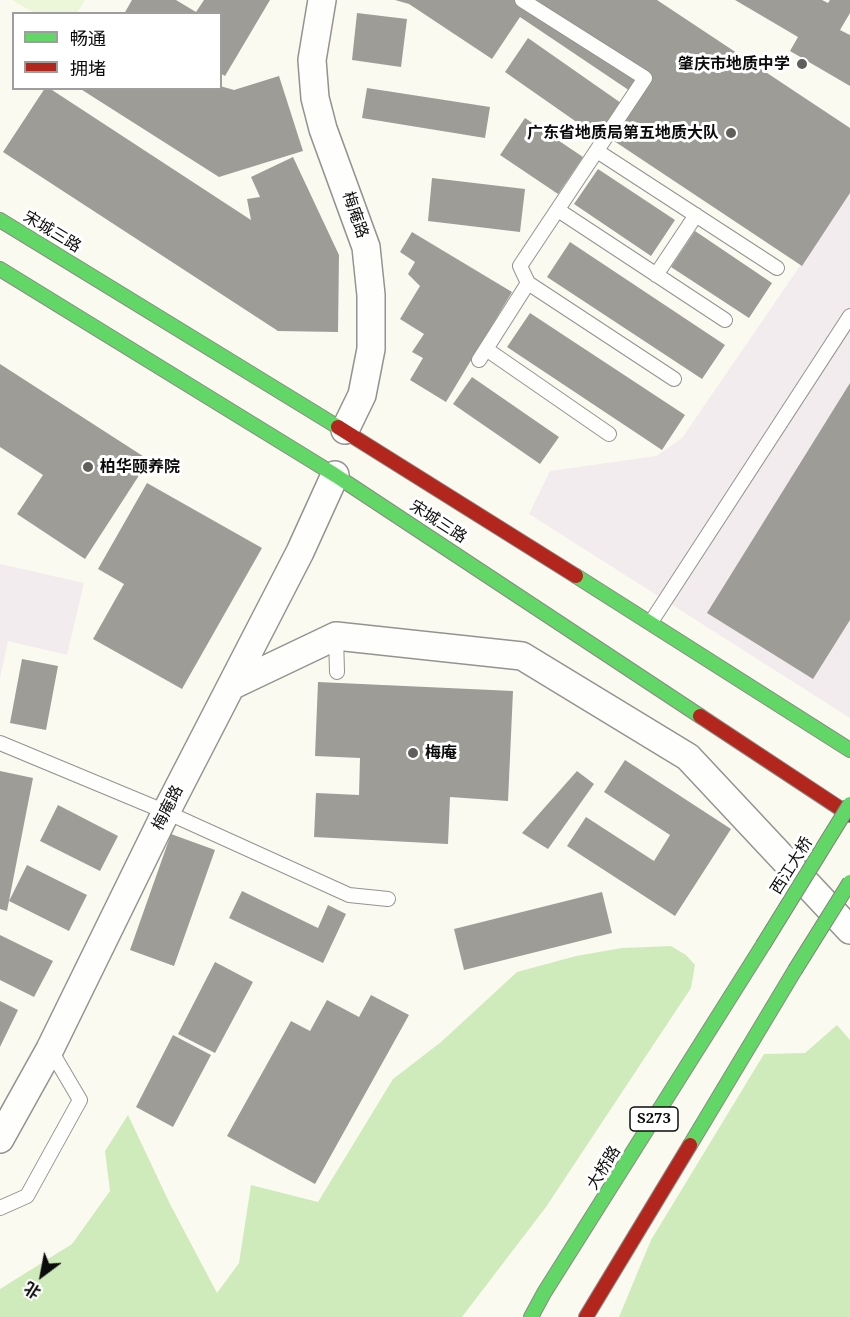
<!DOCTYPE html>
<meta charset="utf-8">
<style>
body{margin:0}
#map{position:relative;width:850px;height:1317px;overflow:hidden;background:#fbfaf0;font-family:"Noto Serif","Noto Sans SC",serif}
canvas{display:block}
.legend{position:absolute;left:12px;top:12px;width:210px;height:78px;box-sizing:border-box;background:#fff;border:2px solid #9e9e9e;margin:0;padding:8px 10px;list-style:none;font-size:18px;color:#0c0c0c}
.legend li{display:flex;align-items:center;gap:12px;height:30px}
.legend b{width:30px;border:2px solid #9e9e9e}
.north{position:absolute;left:12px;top:1245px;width:60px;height:60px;-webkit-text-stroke:4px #fff;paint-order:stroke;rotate:212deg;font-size:16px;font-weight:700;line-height:24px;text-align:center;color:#0c0c0c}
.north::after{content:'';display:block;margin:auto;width:21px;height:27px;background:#0c0c0c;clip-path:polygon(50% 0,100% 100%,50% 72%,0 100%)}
</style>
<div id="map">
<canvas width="850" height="1317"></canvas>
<ul class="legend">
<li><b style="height:8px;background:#63d668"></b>畅通</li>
<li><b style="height:8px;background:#b3261e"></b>拥堵</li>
</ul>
<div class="north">北</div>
</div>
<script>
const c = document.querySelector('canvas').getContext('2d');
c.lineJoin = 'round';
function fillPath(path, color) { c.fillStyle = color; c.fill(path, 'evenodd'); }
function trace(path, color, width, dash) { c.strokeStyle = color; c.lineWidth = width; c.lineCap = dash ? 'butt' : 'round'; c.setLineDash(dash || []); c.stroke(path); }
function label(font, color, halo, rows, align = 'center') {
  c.font = font + ' "Noto Serif","Noto Sans SC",serif'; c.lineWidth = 6; c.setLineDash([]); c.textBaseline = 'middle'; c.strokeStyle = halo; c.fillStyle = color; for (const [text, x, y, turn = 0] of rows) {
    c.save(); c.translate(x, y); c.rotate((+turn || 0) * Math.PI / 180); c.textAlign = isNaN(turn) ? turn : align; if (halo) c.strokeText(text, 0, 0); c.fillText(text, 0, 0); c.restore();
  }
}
fillPath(new Path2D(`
 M850 193V718L529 514 550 471 656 456 682 438Z
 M0 564 84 583 67 655 8 641 0 678Z`), '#f3ecee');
fillPath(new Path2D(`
 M671 946 686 955 695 965 691 988 546 1207 462 1317H0V1289L72 1244 110 1191 105 1151 128 1115 170 1204 217 1293 239 1263 251 1185 318 1202 393 1079 441 1042 517 972 576 956 622 948Z
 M837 1025 850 1040V1317H619L651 1240 764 1054 805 1053Z`), '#d0ebbb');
fillPath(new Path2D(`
 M12 0H85L77 13H35Z`), '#ecf6d8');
fillPath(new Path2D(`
 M132 0H176L196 12 204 0H270L225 76 220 73V14H124Z
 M395 0H657L850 128V193L802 266 608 137 636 95 520 17 492 59 409 4Z
 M735 0H822L828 3 830 0H850V13L840 30 850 35V86L790 51 798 37Z
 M357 13 407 19 401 67 352 60Z
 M528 38 621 103 598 137 505 72Z
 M279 76 303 151 219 177 79 88H220V86L234 90Z
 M45 88H49L251 220 247 199 260 197 251 177 293 157 339 255 338 332 278 331 3 152Z
 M367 88 490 107 485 138 362 118Z
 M525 118 583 157 558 194 500 155Z
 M598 169 675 220 651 256 574 204Z
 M432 178 525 189 520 232 428 221Z
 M695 231 772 283 749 318 671 267Z
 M412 232 512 292 446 402 410 380 423 358 412 352 424 334 400 319 420 286 408 274 415 262 400 252Z
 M570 242 725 345 702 379 547 277Z
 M530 313 685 415 662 450 507 347Z
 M0 364 149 460 85 559 17 514 43 475 0 447Z
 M472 377 559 437 540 464 453 404Z
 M850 383V620L813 679 707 613Z
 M147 483 262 548 182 689 93 639 124 584 98 569Z
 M22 659 58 666 46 730 10 723Z
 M318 682 513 691 508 801 450 797 448 844 314 837 316 793 359 795 360 758 315 756Z
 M625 760 731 829 675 916 567 846 586 817 654 861 670 835 604 792Z
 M0 771 33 778 7 911 0 909Z
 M577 771 594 784 548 849 522 833Z
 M58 805 118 836 100 871 40 841Z
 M171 834 215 850 174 966 130 950Z
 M27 865 87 895 69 931 9 901Z
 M242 891 318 928 328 905 346 914 323 963 229 918Z
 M602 892 612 933 464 970 454 929Z
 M0 935 53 961 34 997 0 980Z
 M215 962 253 982 215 1053 178 1034Z
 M371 995 409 1015 315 1184 227 1136 291 1021 310 1031 327 1000 359 1017Z
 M0 1001 18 1010 0 1047Z
 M173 1035 211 1055 173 1127 136 1107Z`), '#9e9c96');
const lane = new Path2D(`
 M597 151 777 268
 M558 210 725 320
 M656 275 696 215
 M528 283 674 379
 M486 349 609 434
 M479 360 528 283 520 266 645 78 522 0
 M651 622 850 316
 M336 636 337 672
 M0 743 166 812 349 895 388 899
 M0 1208 27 1196 80 1100 50 1049`);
const street = new Path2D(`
 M322 0 312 60 315 98 323 129 366 247 371 295V349L362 395 345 430
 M231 686 336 636 522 656 688 757 850 930
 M0 1139 50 1049 166 812 300 552 335 475`);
const fast = new Path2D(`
 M0 220 338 427
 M0 269 335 475 700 716
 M576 576 850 750
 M690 1145 795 970
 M531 1317 544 1293 763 945`);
const jam = new Path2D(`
 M338 427 576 576
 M700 716 850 815
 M586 1317 690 1145`);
trace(lane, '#94938f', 16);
trace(street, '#94938f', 30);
trace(fast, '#8a8a85', 16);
trace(jam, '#8a8a85', 16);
trace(lane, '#fefefd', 14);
trace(street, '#fefefd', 27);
trace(fast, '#63d668', 14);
trace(jam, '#b3261e', 14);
const fastBridge = new Path2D(`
 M763 945 850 804
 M795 970 850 882`);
trace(fastBridge, '#81807c', 16, []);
trace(fastBridge, '#63d668', 14);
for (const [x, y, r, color] of [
 [802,64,6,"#605f5c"],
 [731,133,6,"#605f5c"],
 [88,467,6,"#605f5c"],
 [413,753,6,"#605f5c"]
]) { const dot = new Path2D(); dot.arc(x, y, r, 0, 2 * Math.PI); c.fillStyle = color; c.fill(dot); trace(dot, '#fff', 2); }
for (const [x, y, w] of [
 [654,1119,48]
]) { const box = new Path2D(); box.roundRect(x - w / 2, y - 12, w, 24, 4.5); c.fillStyle = '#fff'; c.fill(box); trace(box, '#0c0c0c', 1.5); }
label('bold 15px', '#0c0c0c', null, [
 ["S273",654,1119]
]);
label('bold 16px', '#0c0c0c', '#fff', [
 ["肇庆市地质中学",790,64],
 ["广东省地质局第五地质大队",719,133],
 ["柏华颐养院",100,467,"left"],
 ["梅庵",425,753,"left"]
], 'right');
label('16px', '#0c0c0c', '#fff', [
 ["梅庵路",355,215,71],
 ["宋城三路",52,232,31],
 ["宋城三路",438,522,33],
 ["梅庵路",168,808,-63],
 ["西江大桥",792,866,-58],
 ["大桥路",604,1168,-58]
]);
</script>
